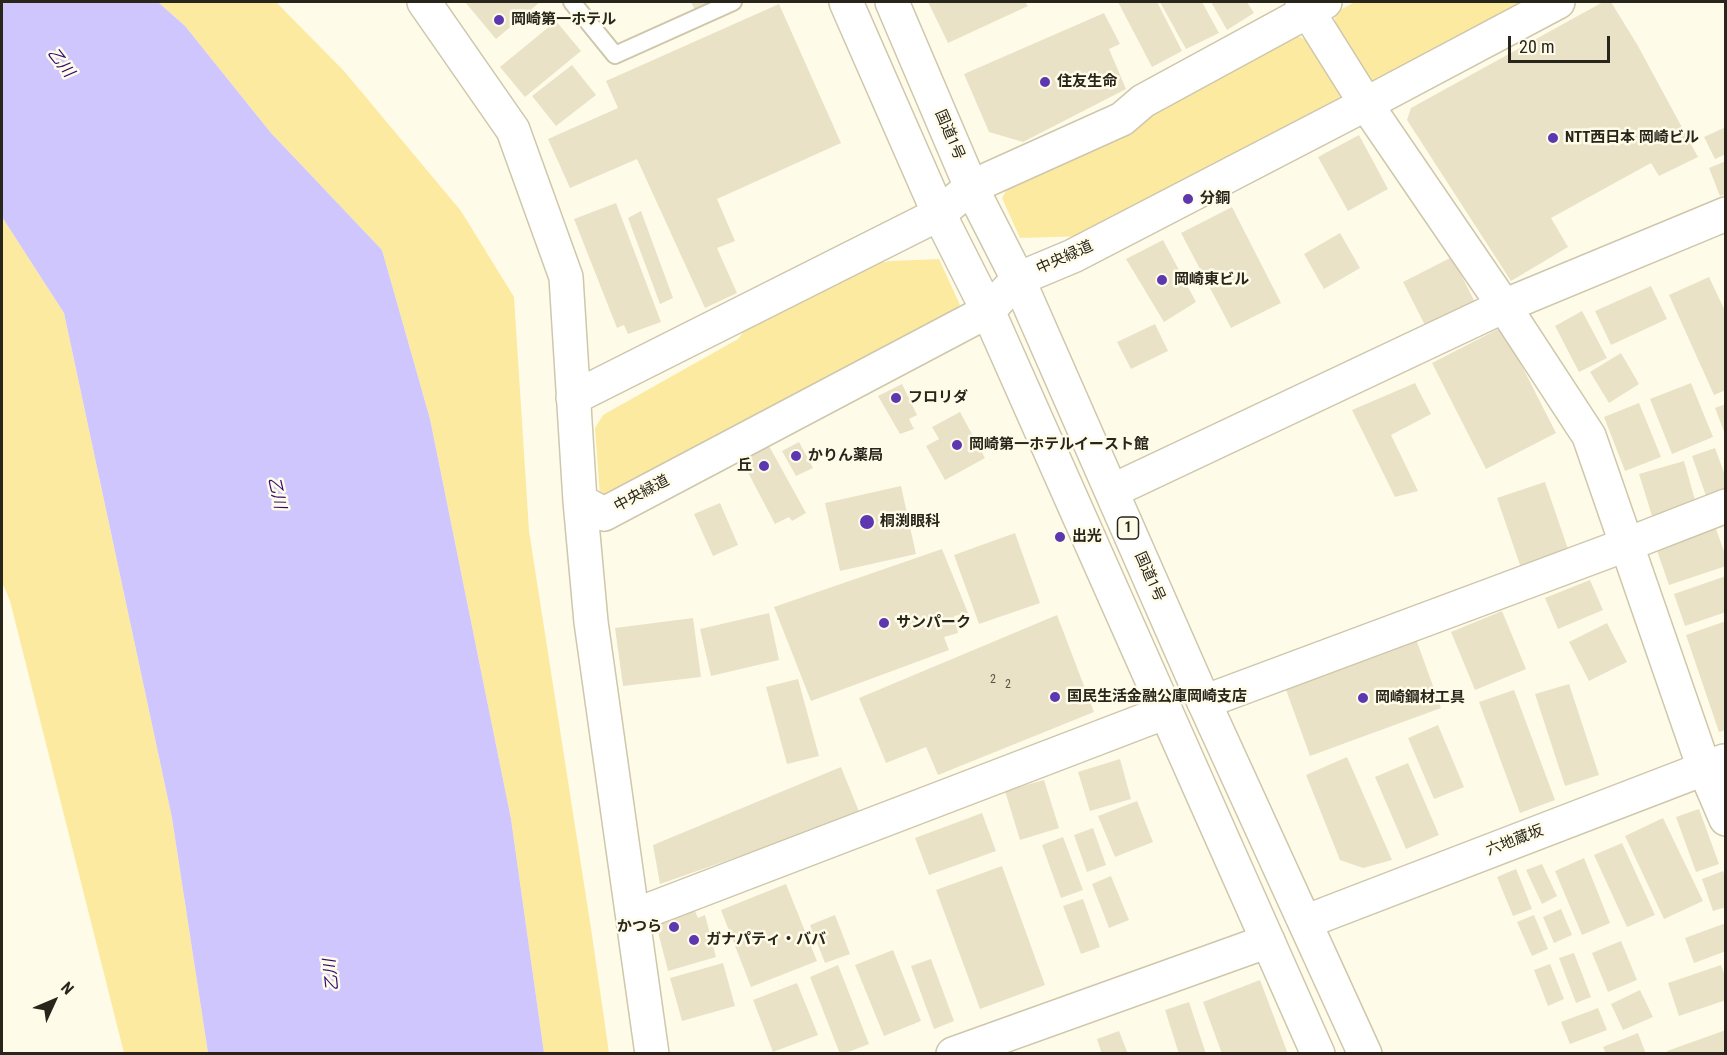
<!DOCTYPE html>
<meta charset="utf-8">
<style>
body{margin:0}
#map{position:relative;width:1727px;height:1055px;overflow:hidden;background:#fffbe9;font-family:"Roboto Condensed",sans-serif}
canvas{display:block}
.frame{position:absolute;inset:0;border:3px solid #28251a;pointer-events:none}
.north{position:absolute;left:24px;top:971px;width:60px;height:60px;-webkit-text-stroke:4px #fffbe9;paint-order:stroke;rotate:46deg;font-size:16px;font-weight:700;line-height:24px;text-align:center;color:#28251a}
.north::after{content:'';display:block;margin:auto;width:21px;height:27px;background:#28251a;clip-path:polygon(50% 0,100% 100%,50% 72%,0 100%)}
.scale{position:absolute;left:1508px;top:36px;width:102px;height:27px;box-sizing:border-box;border:3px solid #28251a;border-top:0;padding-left:8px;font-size:18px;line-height:21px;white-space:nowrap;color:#28251a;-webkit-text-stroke:4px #fffbe9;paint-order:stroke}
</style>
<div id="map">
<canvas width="1727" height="1055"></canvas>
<div class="frame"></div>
<div class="north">N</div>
<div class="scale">20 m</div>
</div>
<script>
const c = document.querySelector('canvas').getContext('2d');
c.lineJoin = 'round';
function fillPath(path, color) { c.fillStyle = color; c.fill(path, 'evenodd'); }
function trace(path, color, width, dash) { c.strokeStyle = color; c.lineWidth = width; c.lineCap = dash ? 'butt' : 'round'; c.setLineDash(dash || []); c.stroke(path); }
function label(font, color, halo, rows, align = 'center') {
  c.font = font + ' "Roboto Condensed","Noto Sans JP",sans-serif'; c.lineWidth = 5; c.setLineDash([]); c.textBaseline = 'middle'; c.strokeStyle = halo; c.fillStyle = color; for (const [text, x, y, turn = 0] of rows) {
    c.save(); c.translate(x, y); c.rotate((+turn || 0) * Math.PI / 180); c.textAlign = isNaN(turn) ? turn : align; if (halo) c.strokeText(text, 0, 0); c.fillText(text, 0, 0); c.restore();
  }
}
fillPath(new Path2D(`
 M158 2H276L344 71 461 211 514 297 529 531 592 935 609 1053H544L511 819 430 419 382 250 271 133 185 26Z
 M1355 2H1531L1448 40 1445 48 1375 83 1364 72 1336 30 1334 13Z
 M1295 34 1307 41 1338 90 1341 99 1089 236 1020 238 1002 198 1008 187Z
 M2 217 64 313 172 818 208 1053H124L10 601 2 582Z
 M939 259 960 305 944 320 688 456 683 453 600 497 595 428 603 415 738 339 747 327 855 268 890 261Z`), '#fdeaa1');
fillPath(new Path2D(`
 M2 2H158L185 26 271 133 382 250 430 419 511 819 544 1053H208L172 818 64 313 2 217Z`), '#cec6fc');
fillPath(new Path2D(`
 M465 2H540L496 39Z
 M691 2H731L698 16Z
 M928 2H1025L1028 6 948 43Z
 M1118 2H1157L1182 51 1152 67Z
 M1160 2H1202L1219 33 1186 49Z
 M1211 2H1247L1254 13 1227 30Z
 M1603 2H1611L1638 46 1698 157 1659 176 1651 163 1551 218 1568 247 1511 281 1407 120 1411 108Z
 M779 4 841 143 717 199 735 241 717 248 737 293 705 308 637 159 570 188 548 139 618 108 606 81Z
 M1104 13 1120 44 1109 49 1126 89 1023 142 989 132 964 74Z
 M556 21 581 51 525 97 500 67Z
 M572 65 596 95 556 126 532 96Z
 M1726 127V154L1715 159 1704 137Z
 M1359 135 1388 189 1348 211 1318 157Z
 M1726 161V194L1720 196 1709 168Z
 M616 203 661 322 628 334 624 325 617 328 574 219Z
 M1232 207 1281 303 1231 328 1181 233Z
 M641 211 673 298 660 304 628 218Z
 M1340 233 1360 268 1324 289 1304 254Z
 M1163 240 1196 302 1164 322 1126 259Z
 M1452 257 1479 310 1430 335 1403 282Z
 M1709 277 1726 313V390L1714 395 1669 295Z
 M1651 286 1667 319 1611 345 1595 311Z
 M1582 311 1607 358 1579 372 1555 326Z
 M1155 324 1168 351 1131 369 1117 342Z
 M1502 327 1556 433 1486 469 1432 363Z
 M1621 353 1639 384 1609 403 1590 372Z
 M1415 383 1431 414 1391 435 1418 491 1395 497 1352 410Z
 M1691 383 1713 437 1672 454 1650 399Z
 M902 384 917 415 909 419 914 429 900 434 878 396Z
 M1639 403 1661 457 1625 471 1604 417Z
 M1726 404V434H1725L1715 408Z
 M960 412 985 458 945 480 926 446 939 439 932 427Z
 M799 442 813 468 796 476 782 451Z
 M769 446 806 513 792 521 789 517 775 524 742 461Z
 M1715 448 1726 478V490L1706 496 1692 456Z
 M1684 461 1697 507 1653 519 1639 474Z
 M1545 482 1569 552 1521 568 1497 498Z
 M901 486 916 554 840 571 825 503Z
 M720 503 738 545 713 556 694 514Z
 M1715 526 1726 557V566L1669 585 1655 545Z
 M1015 533 1040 603 979 624 954 555Z
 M942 549 968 613 954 616 958 633 944 637 949 650 811 701 774 607Z
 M1726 576V612L1685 626 1674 594Z
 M1590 580 1603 610 1558 629 1545 598Z
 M1502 611 1526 669 1475 690 1451 632Z
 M769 613 779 660 711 676 700 629Z
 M1057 615 1094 712 938 775 926 747 886 763 859 698Z
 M693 618 701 677 623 686 615 628Z
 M1726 621V730L1719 732 1686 635Z
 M1607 623 1627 662 1589 681 1569 642Z
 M1416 639 1441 708 1310 756 1285 687Z
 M798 679 819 756 787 764 766 687Z
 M1569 684 1599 775 1565 786 1535 694Z
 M1514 690 1555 800 1520 813 1479 702Z
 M1438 725 1464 787 1434 799 1408 738Z
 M1347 757 1392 860 1363 868 1340 860 1306 775Z
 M1120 759 1131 799 1090 811 1078 772Z
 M1408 763 1439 835 1406 849 1375 777Z
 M841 767 860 814 660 884 653 845Z
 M1044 780 1059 828 1020 840 1005 791Z
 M1137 801 1153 842 1115 857 1098 816Z
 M1699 809 1719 864 1696 872 1676 817Z
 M982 813 996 851 929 875 915 838Z
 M1663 818 1703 901 1664 919 1625 836Z
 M1093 828 1106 865 1087 872 1074 835Z
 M1063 837 1083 890 1061 898 1042 845Z
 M1622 843 1655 915 1627 927 1594 855Z
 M1584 858 1610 923 1582 935 1555 871Z
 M1542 864 1557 896 1542 904 1526 870Z
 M1002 866 1045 985 980 1009 936 890Z
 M1516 869 1532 909 1513 916 1497 877Z
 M1723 871 1726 879V907L1713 911 1702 879Z
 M1111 876 1129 920 1109 928 1092 884Z
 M786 884 817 961 751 987 721 910Z
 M1083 899 1100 947 1081 954 1063 906Z
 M1561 909 1572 935 1554 943 1543 917Z
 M695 911 698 918 705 915 716 957 668 971 656 924Z
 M835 915 850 954 825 963 810 925Z
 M1534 915 1548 949 1532 956 1517 922Z
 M1726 923V951L1694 963 1685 938Z
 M1621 941 1637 980 1608 992 1592 953Z
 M893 950 921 1021 884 1036 855 965Z
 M1574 953 1591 997 1576 1003 1559 958Z
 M931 959 954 1021 934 1029 911 966Z
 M723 963 735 1006 682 1021 670 978Z
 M1550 964 1564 999 1548 1006 1534 970Z
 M838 965 869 1044 843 1054H840L810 977Z
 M1721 965 1726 979V1000L1679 1016 1668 983Z
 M1260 980 1288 1054H1222L1203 1002Z
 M797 983 818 1035 773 1052 753 1000Z
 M1640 990 1653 1017 1623 1030 1611 1004Z
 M1189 1002 1206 1054H1179L1165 1010Z
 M1598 1008 1607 1030 1570 1044 1561 1022Z
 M1726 1030V1054H1668L1667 1051Z
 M1119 1031 1128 1054H1102L1097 1039Z
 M1638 1033 1646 1054H1606L1603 1047Z`), '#e9e2c6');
const service = new Path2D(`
 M572 2 615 55 733 2`);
const minor = new Path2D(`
 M424 2 513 130 566 277 580 501 591 622 652 1054
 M1302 2 1366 104 1504 306 1589 436 1704 768 1726 819
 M573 398 939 214 971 187 1122 119 1143 101 1325 2
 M1112 491 1504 306 1726 214
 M580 501 604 514 988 311 1018 279 1073 256 1366 104 1558 2
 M1204 702 1628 544 1726 506
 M633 916 1166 712
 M1305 922 1724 761
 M953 1054 1268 941`);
const trunk = new Path2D(`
 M846 2 939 214 988 311 1318 1054
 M892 2 971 187 1018 279 1204 702 1365 1054`);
trace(service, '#cec7ab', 20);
trace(minor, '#cec7ab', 36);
trace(trunk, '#cec7ab', 36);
trace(service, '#fff', 16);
trace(minor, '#fff', 33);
trace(trunk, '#fff', 33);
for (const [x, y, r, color] of [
 [499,20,6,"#5c37af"],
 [1045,82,6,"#5c37af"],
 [1553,138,6,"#5c37af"],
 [1188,199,6,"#5c37af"],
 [1162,280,6,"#5c37af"],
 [896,398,6,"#5c37af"],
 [957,445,6,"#5c37af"],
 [796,456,6,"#5c37af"],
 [764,466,6,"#5c37af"],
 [867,522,8,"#5c37af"],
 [1060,537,6,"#5c37af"],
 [884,623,6,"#5c37af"],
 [1055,697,6,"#5c37af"],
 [1363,698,6,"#5c37af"],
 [674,927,6,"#5c37af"],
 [694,940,6,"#5c37af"]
]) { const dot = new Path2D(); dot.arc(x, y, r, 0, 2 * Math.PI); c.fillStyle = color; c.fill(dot); trace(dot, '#fffbe9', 2); }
label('12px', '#585445', null, [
 ["2",993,680],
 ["2",1008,685]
]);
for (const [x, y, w] of [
 [1128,528,21]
]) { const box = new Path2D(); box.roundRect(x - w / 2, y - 11, w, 22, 4.5); c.fillStyle = '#fffbe9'; c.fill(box); trace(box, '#28251a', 1.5); }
label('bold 14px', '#28251a', null, [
 ["1",1128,528]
]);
label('bold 15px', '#28251a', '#fffbe9', [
 ["岡崎第一ホテル",511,20],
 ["住友生命",1057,82],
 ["NTT西日本 岡崎ビル",1565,138],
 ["分銅",1200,199],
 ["岡崎東ビル",1174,280],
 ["フロリダ",908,398],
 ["岡崎第一ホテルイースト館",969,445],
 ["かりん薬局",808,456],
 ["丘",752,466,"right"],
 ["桐渕眼科",880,522],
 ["出光",1072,537],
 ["サンパーク",896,623],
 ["国民生活金融公庫岡崎支店",1067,697],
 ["岡崎鋼材工具",1375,698],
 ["かつら",662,927,"right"],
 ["ガナパティ・ババ",706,940]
], 'left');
label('15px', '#28251a', '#fffbe9', [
 ["国道1号",949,135,67],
 ["中央緑道",1065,258,-24],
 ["中央緑道",642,494,-28],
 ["国道1号",1149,577,66],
 ["六地蔵坂",1515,841,-21]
]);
label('italic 16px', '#340b72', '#fffbe9', [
 ["乙川",60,63,52],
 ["乙川",276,493,77],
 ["乙川",332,975,-96]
]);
</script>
